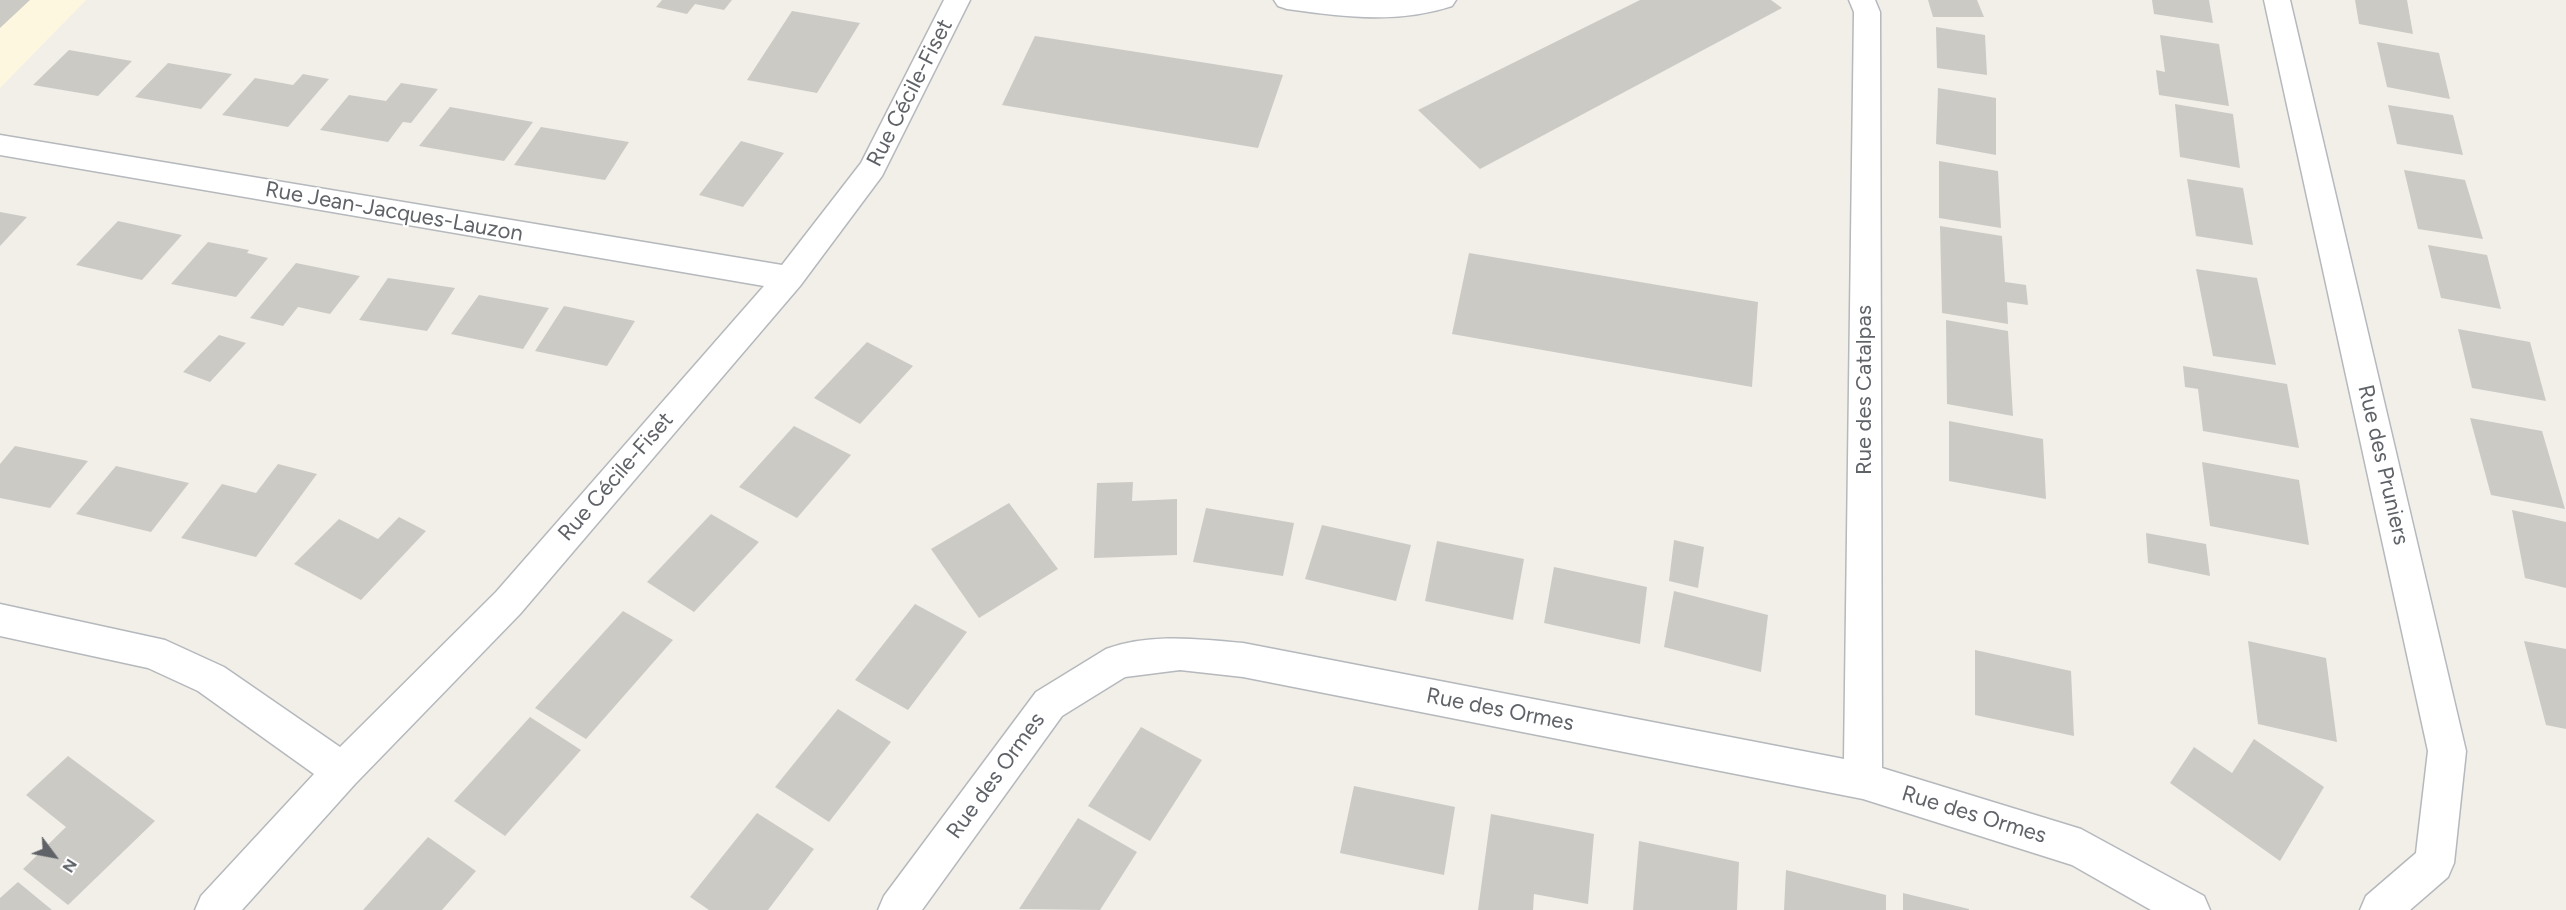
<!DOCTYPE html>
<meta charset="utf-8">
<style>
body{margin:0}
#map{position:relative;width:2566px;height:910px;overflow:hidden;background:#f1efe8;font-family:Figtree,sans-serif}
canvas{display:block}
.north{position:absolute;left:24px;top:826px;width:60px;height:60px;-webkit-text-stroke:4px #fff;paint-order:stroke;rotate:122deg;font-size:16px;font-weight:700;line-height:24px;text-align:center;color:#5f6368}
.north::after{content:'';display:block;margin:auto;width:21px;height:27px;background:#5f6368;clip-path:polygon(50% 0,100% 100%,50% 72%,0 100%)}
</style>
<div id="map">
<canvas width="2566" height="910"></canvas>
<div class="north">N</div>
</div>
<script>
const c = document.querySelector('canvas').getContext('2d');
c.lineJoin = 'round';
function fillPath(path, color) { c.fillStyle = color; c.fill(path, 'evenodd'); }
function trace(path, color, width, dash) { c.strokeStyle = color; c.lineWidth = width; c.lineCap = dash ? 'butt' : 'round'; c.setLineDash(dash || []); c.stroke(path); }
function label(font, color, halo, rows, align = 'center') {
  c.font = font + ' Figtree,sans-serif'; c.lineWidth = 4.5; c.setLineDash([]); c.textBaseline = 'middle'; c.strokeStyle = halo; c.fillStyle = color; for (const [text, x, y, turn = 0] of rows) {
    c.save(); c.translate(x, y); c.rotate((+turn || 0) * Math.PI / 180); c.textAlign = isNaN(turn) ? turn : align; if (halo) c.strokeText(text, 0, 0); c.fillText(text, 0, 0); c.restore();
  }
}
fillPath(new Path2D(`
 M0 0H86L0 88Z`), '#fef7e0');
fillPath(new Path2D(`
 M0 0H30L0 28Z
 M662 0H732L724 10 695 4 687 14 656 7Z
 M1640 0H1771L1782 8 1480 169 1418 110Z
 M1928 0H1977L1984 17H1933Z
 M2152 0H2209L2213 23 2154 14Z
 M2355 0H2407L2413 34 2359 24Z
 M792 11 860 23 817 93 747 80Z
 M1936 27 1985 35 1987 75 1937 68Z
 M2160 35 2219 44 2229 106 2159 95 2156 70 2165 72Z
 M1035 36 1283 75 1258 148 1002 105Z
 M2377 42 2439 53 2450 99 2387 87Z
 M69 50 132 61 98 96 33 85Z
 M168 63 232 74 201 109 135 97Z
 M303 74 329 79 288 127 222 115 255 78 293 85Z
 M401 83 438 89 411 123 403 122 388 142 320 130 349 95 386 101Z
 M1938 88 1996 98V155L1936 144Z
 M2175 104 2233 114 2240 168 2180 157Z
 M2388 105 2453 115 2463 155 2397 144Z
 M450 107 533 122 504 161 419 146Z
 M541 127 629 142 605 180 514 165Z
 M741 141 784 153 743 207 699 195Z
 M1939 161 1998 171 2001 228 1939 218Z
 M2404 170 2465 180 2483 239 2418 229Z
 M2187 179 2243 188 2253 245 2196 236Z
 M0 212 27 217 0 246Z
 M118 221 182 235 142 280 76 265Z
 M1940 226 2002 236 2005 282 2026 285 2028 305 2007 302 2008 324 1942 313Z
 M208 242 249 250 247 253 268 258 236 297 171 284Z
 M2428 245 2487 255 2501 309 2441 298Z
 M1469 253 1758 302 1752 387 1452 334Z
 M296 263 360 276 330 314 298 307 283 326 250 318Z
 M2196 269 2257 278 2276 365 2213 356Z
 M388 278 455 288 427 331 359 320Z
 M479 295 549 308 523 349 451 334Z
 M564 306 635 321 607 366 535 351Z
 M1946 320 2008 331 2013 416 1947 404Z
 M2458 329 2530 342 2546 401 2472 388Z
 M219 335 246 343 210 382 183 372Z
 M867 342 913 366 860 424 814 398Z
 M2183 366 2287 384 2299 448 2203 431 2198 389 2185 387Z
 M2470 418 2542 431 2565 509 2491 495Z
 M1949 421 2043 439 2046 499 1949 481Z
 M794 426 851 455 797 518 739 487Z
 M15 446 88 461 50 508 0 498V464Z
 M2202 462 2299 480 2309 545 2210 526Z
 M278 464 317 474 256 557 181 538 222 484 256 493Z
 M116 466 189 483 151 532 76 514Z
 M1133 482 1132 501 1177 499V555L1094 558 1097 483Z
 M1009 503 1058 569 979 618 931 549Z
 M1206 508 1294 523 1283 576 1193 562Z
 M2512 510 2566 522V588L2525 578Z
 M711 514 759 542 694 612 647 582Z
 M399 517 426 531 361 600 294 564 339 519 378 539Z
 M1322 525 1411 545 1396 601 1305 579Z
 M2146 533 2206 544 2210 576 2148 563Z
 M1674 540 1704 547 1698 588 1669 581Z
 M1437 541 1524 559 1513 620 1425 601Z
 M1554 567 1647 587 1640 644 1544 623Z
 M1674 591 1768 615 1761 672 1664 647Z
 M915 604 967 632 908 710 855 680Z
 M623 611 673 640 586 739 535 708Z
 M2248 641 2326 658 2337 742 2258 724Z
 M2524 641 2566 649V729L2546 725Z
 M1975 650 2071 671 2074 736 1975 715Z
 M838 709 891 742 829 822 775 787Z
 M530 717 581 750 505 836 454 801Z
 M1141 727 1202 760 1150 841 1088 806Z
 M2254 739 2324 787 2280 861 2170 783 2194 747 2232 773Z
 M68 756 155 821 68 905 23 869 66 827 26 795Z
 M1354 786 1455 807 1444 875 1340 853Z
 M757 813 814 849 768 910H709L690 897Z
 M1491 814 1594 834 1588 904 1534 894 1533 910H1478Z
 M1078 818 1137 852 1100 910 1019 909Z
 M428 837 476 871 442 910H363Z
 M1639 841 1739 862 1737 910H1633Z
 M1786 870 1886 895V910H1784Z
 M18 882 52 910H0V898Z
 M1903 893 1969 909V910H1903Z`), '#cccac5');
const street = new Path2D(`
 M944 0H970L882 176 800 286 520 614 355 784 242 910H195L201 896 314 774 198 691 148 668 0 636V604L165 640 224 667 340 747 496 592 764 286 0 155V135L782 265 861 163Z
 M1274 0H1456L1452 6C1397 24 1344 17 1287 9L1278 6Z
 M1849 0H1875L1880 12 1882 768 2081 829 2204 896 2210 910H2151L2072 865 1863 799 1243 677 1180 670 1125 677 1062 716 922 910H878L884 896 1036 692 1106 649C1149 633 1198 639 1243 643L1844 759 1854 12Z
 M2264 0H2290L2466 751 2454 863 2448 877 2410 910H2360L2366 896 2416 853 2428 751Z`);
trace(street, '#b5b8bc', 3);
fillPath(street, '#fff');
label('22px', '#5f6368', '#fff', [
 ["Rue Cécile-Fiset",910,93,-63],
 ["Rue Jean-Jacques-Lauzon",394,212,10],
 ["Rue des Catalpas",1865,390,-90],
 ["Rue des Pruniers",2383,465,77],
 ["Rue Cécile-Fiset",616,477,-49],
 ["Rue des Ormes",1500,710,11],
 ["Rue des Ormes",996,776,-54],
 ["Rue des Ormes",1974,815,17]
]);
</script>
